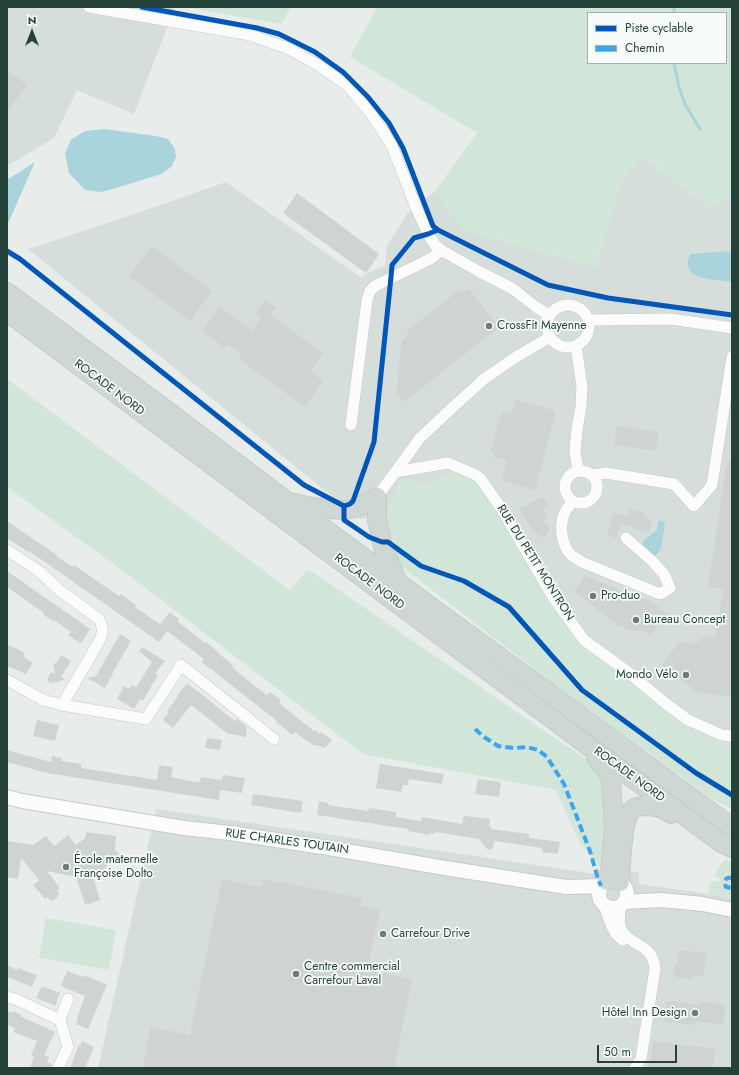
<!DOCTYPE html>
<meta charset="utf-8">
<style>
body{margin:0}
#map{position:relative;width:739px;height:1075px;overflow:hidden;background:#e8edeb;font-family:Jost,sans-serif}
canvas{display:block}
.frame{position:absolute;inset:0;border:8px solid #24423a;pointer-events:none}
.legend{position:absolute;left:587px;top:12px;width:140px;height:52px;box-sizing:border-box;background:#f7fbf9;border:1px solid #a3b1ad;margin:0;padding:5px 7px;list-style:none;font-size:12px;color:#24423a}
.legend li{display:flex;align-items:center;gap:8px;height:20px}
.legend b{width:20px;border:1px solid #a3b1ad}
.north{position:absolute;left:12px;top:12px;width:40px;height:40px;-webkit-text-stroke:3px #f7fbf9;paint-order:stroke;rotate:0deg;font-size:11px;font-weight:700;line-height:16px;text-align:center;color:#24423a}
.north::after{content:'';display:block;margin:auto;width:14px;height:18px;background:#24423a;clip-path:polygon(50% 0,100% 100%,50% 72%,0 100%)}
.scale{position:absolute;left:597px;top:1045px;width:80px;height:18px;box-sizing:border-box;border:2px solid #24423a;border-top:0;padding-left:5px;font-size:12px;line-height:14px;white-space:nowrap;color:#24423a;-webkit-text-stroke:3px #f7fbf9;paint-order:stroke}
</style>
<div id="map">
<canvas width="739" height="1075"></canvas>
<div class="frame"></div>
<ul class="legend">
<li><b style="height:5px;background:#0057b8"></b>Piste cyclable</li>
<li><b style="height:5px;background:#3ea4ec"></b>Chemin</li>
</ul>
<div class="north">N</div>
<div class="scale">50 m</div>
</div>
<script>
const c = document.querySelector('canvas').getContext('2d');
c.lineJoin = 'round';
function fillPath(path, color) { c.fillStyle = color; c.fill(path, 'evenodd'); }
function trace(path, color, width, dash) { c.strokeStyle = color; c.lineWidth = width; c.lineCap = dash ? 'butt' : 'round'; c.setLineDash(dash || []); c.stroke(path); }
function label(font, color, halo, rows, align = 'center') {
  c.font = font + ' Jost,sans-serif'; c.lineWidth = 3.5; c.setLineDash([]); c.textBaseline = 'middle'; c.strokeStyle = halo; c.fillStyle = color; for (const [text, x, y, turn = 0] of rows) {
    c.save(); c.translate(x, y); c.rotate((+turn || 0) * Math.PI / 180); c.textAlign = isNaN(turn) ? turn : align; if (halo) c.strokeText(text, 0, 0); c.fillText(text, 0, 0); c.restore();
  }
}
fillPath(new Path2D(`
 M7 7H175L134 114 77 90 54 138 7 166Z
 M641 156 710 207 732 196V741H728L693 730 589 651 568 628 512 537 455 472 423 486 401 479 384 517 360 519 28 249 114 221 226 182 360 277 385 265 387 246 407 214 435 191 463 230 596 267 621 181Z
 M156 809 590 873 604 874 639 872V884L709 894 732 899V1068H98Z`), '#d6dedb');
fillPath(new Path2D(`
 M185 7H291L281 24Z
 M377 7H732V196L711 207 641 156 621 181 596 267 463 230 435 191 477 133 350 57ZM588 13H726V63H588Z
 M7 379 290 590 308 569 603 771 610 838 600 866 579 842 556 790 363 754 123 571 7 487Z
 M455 472 473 479 512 537 568 628 589 651 693 730 728 741H732V809L711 798 556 686 406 570 392 556 384 517 401 478 423 486Z
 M726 859 732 862V899L709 894 710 883 714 881 720 882V878L714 876 718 868Z
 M46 918 116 930 109 970 39 958Z`), '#d1e6d8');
fillPath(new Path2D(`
 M104 129 156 136 168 139 175 149 176 157 172 166 162 174 102 192 85 190 69 173 65 153 71 140 85 131Z
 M35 162 7 226V180Z
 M732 251V280L728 282C720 280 704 279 697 276 687 273 685 261 691 254Z
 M660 520 665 523 661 549 655 557 642 547 644 540 657 530 658 522Z`), '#a9d4db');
trace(new Path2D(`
 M674 13V7
 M674 63 679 87 685 104 700 129`), '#a9d4db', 3);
fillPath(new Path2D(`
 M7 70 27 85 7 112Z
 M297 193 379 254 366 273 283 213Z
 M152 246 212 291 190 321 129 276Z
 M468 288 499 327 404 402 396 393 402 340 409 336 406 332 459 290 461 293Z
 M265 300 276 307 270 315 323 353 310 371 323 381 305 407 239 359 242 354 228 345 225 348 202 331 220 307 252 331 261 317 256 313Z
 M515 399 556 411 535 490 502 481 507 461 493 457 495 452 491 451 502 411 512 414Z
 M617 426 658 432 656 451 614 445Z
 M727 460 732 461V697L729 696 728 697 697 692 662 665 679 642 694 644 706 636 715 637 723 589 708 587Z
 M544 497 548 506 543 509 547 516 543 521 549 526V531L543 538 533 531 526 520 519 508Z
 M630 509 644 513 643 517 652 520 649 533 621 524 616 538 607 535 613 512 628 516Z
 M7 521 57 555 56 556 73 567 74 565 119 596 121 594 136 605 135 607 160 624 170 612 179 619 177 621 205 643 206 642 218 652H217L233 665 232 667 246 679 267 695 270 692 281 700 279 703 314 731 315 730 320 734 321 732 332 740 325 748 321 747 318 745V746L313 745 295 732 292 735 276 722 277 721 202 662 204 659 167 631 159 642 58 571 29 551 28 552 7 538Z
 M7 571 90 629 81 644 68 635 71 632 54 620 53 621 44 615V613L7 587Z
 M585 576 614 587 628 598 631 594 651 601 667 614 651 635 644 631 630 630H628L622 625 620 627 574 591Z
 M120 634 131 641 112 674H113L105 688 87 678 96 676Z
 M7 644 23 652 25 658 33 662 26 674 7 666Z
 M142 647 165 661 155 673 158 675 147 694 143 701 140 699 134 709 117 699 124 686 129 689 132 685 136 687 152 662 139 651Z
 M61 655 71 661 61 677 66 679 59 681 57 684V682L51 683 48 681V678L51 672 55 674 53 664 56 663Z
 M187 683 235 721 236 718 247 727 246 737 227 733 191 705 173 728 163 720 169 712 167 711 178 696 177 695Z
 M37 720 59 725 55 741 33 736Z
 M207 738 222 740 220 750 205 748Z
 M7 750 51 762 52 756 62 758 61 761 81 764V768L157 780 159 765 173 767 171 777 190 781 200 782 201 777 222 780 223 775 245 778 242 793 220 790 219 800 47 773 7 762Z
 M380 764 444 774 442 784 409 779 408 785H403L401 792 376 788Z
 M478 779 501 782 499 797 475 794Z
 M253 794 303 801 301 813 251 805Z
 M319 801 328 803V805L368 811 369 808 396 812V817L421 821 422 817 462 824 464 816 490 819 489 826H491L490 829 529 834V838L560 842 558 854 542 852V848L494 841 493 848 490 850 487 849 479 839 435 832V834L429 833V835L408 831V829L317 815Z
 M86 832 116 836 115 849 120 856 93 877 100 900 85 905 76 877 47 871 60 888 57 891 60 894 55 899 51 901 48 897 45 899 33 885 39 880 21 858 18 879 7 877V841L33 845 46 836 54 846 68 835 76 845 85 838Z
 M222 879 262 887 263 879 362 898 360 906 380 910 367 970 412 979 394 1068H142L151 1027 190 1035Z
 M679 950 706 953 704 977 693 975 692 980 675 977V975H673L674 965H677Z
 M7 965 17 970 18 968 37 975 32 987 7 977Z
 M67 971 83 977 84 975 107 985 88 1029 76 1024 78 1019 77 1018 85 996 61 986Z
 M42 986 60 993 55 1006 41 1000 36 998Z
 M667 1001 699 1005V1001L726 1005 723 1025 696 1021V1025L664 1021Z
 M7 1010 12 1013 13 1011 21 1015 20 1016 55 1032 44 1055 49 1057 47 1062 52 1064 51 1068H30L34 1057 31 1055 37 1041 13 1032 15 1028 7 1025Z
 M82 1041 94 1047 85 1068H70L79 1045 80 1046Z
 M653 1041 716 1049 713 1068H649Z`), '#cfd4d2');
const minor = new Path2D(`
 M89 7 250 35 287 48 318 65 348 86 372 115 392 146 415 205 428 234 435 245 441 250 432 258 375 286 370 291 367 300 351 425
 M441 250 480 272 513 289 536 307 549 315
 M547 326a21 21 0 1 1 42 0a21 21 0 1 1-42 0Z
 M589 320 671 319 732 328
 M576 346 582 387 581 407 577 429 575 451 578 471
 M565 487a16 16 0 1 1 32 0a16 16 0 1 1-32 0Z
 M395 472 448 463 474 474 480 478 499 505 553 597 584 640 628 672 665 703 688 720 722 735 732 736
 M593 475 606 473 674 484 694 506 712 485 732 357
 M377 497 420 438 452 408 484 379 516 357 550 337
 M573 502C570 505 567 508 565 512 559 525 561 544 571 555 574 557 579 560 582 562L660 594 670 588 664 574 652 561 626 538
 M7 550 39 571 59 590 99 619C103 626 103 630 101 638L62 705 43 700 7 680
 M62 705 146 719 181 665 274 739
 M604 905C609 917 611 933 623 940
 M620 906C620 913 618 923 621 929 629 947 653 942 655 969L641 1059 635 1068
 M7 997 15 999 60 1020 68 1047 58 1068
 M60 1020 68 999`);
const tertiary = new Path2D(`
 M7 797 22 801 184 828 230 833 329 848 445 868 566 887 601 886
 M599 894a14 14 0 1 1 28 0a14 14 0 1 1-28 0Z
 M624 902 661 900 703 904 732 910`);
const primary = new Path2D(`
 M7 292 152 399 288 502 732 827
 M7 312 576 737 720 842 732 848
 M293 503C307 506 342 513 355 508 362 506 370 501 377 497V520L383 547 397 580
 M596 758 606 769 611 779 614 828 611 864 607 881
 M620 882C621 867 622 819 632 810 636 806 641 806 646 806 660 807 660 807 671 814`);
trace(minor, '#c5cac8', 12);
trace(tertiary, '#c5cac8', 16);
trace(primary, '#c3ccc9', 20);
trace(minor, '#fcfcfc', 11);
trace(tertiary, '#fcfcfc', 14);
trace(primary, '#cfd7d5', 18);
trace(new Path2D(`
 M475 729 484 737 498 746 514 748 527 747 538 750 547 757 564 784 590 851 598 879 601 886
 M732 878C728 877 726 878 724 882L726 887 732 888`), '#3ea4ec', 4, [8, 4]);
trace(new Path2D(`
 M142 7 257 28 279 34 315 52 343 72 368 97 389 123 403 148 433 226 438 230
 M7 251 20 259 304 485 344 506V520L369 537 382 542H388L421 566 464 581 509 607 582 690 696 773 732 795
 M344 506 350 504 353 501 374 442 391 277 392 265 414 238 428 234 438 230 548 285 608 298 732 315`), '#0057b8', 5);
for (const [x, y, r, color] of [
 [489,326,4,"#697e78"],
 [593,596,4,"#697e78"],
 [636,620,4,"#697e78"],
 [686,675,4,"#697e78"],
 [66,867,4,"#697e78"],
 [383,934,4,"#697e78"],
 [296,974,4,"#697e78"],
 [695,1013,4,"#697e78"]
]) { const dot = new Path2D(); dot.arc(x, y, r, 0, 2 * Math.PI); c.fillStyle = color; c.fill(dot); trace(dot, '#f7fbf9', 1.5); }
label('12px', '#24423a', '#f7fbf9', [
 ["CrossFit Mayenne",497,326],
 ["Pro-duo",601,596],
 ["Bureau Concept",644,620],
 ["Mondo Vélo",678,675,"right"],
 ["École maternelle",74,860],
 ["Françoise Dolto",74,874],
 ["Carrefour Drive",391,934],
 ["Centre commercial",304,967],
 ["Carrefour Laval",304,981],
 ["Hôtel Inn Design",687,1013,"right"]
], 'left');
label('12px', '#24423a', '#f7fbf9', [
 ["ROCADE NORD",109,388,37],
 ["RUE DU PETIT MONTRON",535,563,58],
 ["ROCADE NORD",369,582,37],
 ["ROCADE NORD",629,775,36],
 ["RUE CHARLES TOUTAIN",287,842,8]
]);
</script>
